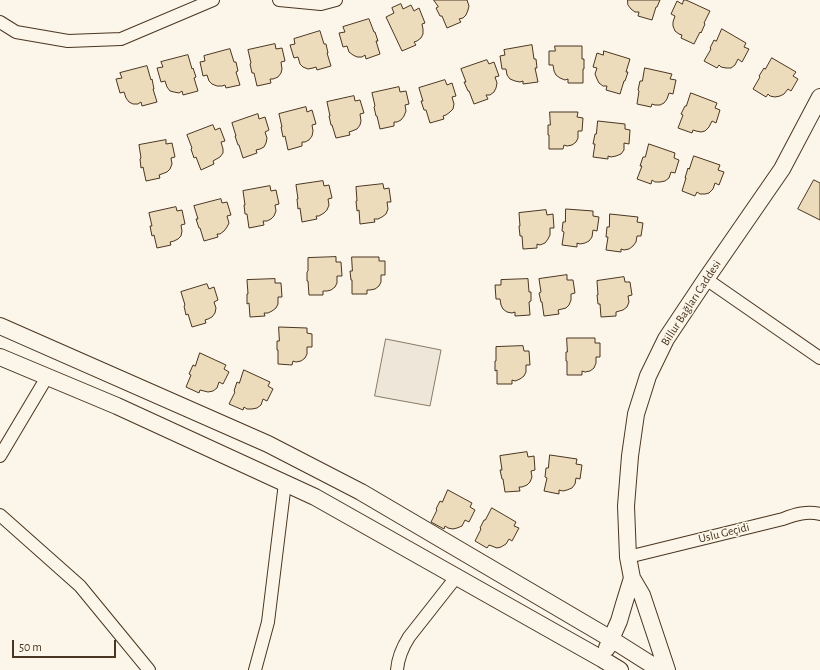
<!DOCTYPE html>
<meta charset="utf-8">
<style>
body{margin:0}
#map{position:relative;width:820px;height:670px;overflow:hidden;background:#fbf6e9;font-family:"Alegreya Sans",sans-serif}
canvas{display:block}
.scale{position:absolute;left:12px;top:640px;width:104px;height:18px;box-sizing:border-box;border:2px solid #4a3520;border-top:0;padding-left:5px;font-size:12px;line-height:14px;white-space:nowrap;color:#4a3520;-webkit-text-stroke:3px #fbf6e9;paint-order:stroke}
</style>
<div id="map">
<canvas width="820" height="670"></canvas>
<div class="scale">50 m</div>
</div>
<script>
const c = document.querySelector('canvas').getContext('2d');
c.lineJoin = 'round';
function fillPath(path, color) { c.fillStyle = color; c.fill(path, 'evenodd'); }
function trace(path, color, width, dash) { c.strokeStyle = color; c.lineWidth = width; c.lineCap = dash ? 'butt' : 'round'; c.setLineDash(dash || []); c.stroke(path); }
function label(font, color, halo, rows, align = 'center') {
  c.font = font + ' "Alegreya Sans",sans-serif'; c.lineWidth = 3; c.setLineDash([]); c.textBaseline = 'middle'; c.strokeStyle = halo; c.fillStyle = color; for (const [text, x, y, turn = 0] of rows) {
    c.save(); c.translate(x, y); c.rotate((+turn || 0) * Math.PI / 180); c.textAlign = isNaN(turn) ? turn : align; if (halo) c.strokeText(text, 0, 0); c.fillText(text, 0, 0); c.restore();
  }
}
const green = new Path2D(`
 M386 339 441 350 430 406 375 396Z`);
fillPath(green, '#ede6d9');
trace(green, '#887966', 1);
const building = new Path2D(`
 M434 0H467L469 6 468 10 466 15 463 18 459 19 461 22 447 28 442 16H440L436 8 438 7Z
 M628 0H660L657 7H656L652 20 638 16 639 12H635L631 9 628 5Z
 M684 0H686L710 11 704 23 705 24 701 33 700 32 694 44 681 38 682 35 679 34 675 31 673 26V22L675 16 671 14 677 1 682 4Z
 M401 4 403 9 411 5 414 11 419 8 425 23 422 24 423 29V34L421 38 417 41 414 42 416 45 402 51 386 17 394 13 392 8Z
 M369 19 374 32H375L378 41H376L380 54 366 59 365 55 362 57H357L353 55 349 52 347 46 343 47 339 33 345 32 343 27Z
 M722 29 746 43 744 47 749 49 742 62 738 59 735 65 731 68H726L721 67 719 65 717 68 704 61 711 49 710 48 714 40 716 41Z
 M320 31 324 44H326L328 53H327L331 66 317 70 316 67 313 68 308 69 303 67 300 64 298 57 294 58 290 45 295 44 294 39Z
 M275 44 276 49 282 48 285 61 281 62 282 69 281 73 278 77 273 79H270L271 83 257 86 254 73H252L250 64 251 63 248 50Z
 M532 45 534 59H536L537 68H535L538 82 523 84V81L520 82 515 81 510 79 507 75 506 69H502L500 56 505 55 504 50Z
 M555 46H582V59H584V69H583V83H568V79L565 80 560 78 556 75 554 71 553 65H549V51H555Z
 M230 49 234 62H236L238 71 236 72 240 85 226 88 225 85 222 86H217L212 84 209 81 207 75 203 76 200 62 205 61 204 56Z
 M604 51 630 59 626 72H628L625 81H624L620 94 606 90 607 86H603L599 83 597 79 595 74 597 68 593 67 597 53 603 55Z
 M188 55 192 69 193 68 196 77 194 78 198 91 183 95 182 91 179 93 174 92 170 91 167 87 165 81 161 82 157 68 163 67 161 62Z
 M772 58 796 72 793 76 798 79 791 91 788 89 784 94 780 96 775 97 770 96 768 94 766 97 753 89 760 77 759 76 764 68 765 69Z
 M487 60 489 64 494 62 499 76 495 77 497 83 496 88 494 92 490 95H486L488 99 474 104 469 91H468L464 82H466L461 69Z
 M147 66 151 80 152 79 154 89H153L157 102 142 106 141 102 138 104H133L129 102 126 98 124 92 120 93 116 79 122 78 120 73Z
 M645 68 672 74 670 79 676 80 673 94 669 93 667 99 664 103 660 105H655L652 104 651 107 637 104 639 91 638 90 640 81H642Z
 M445 80 447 85 452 83 456 96 452 97 454 104 453 109 450 112 446 115 443 116 444 119 430 123 426 110H424L421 101H423L419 88Z
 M399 87 400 92 406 91 409 104 405 105 406 111 404 116 401 120 397 122H394V126L380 129 377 116H376L374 107 375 106 372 93Z
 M691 93 717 103 715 108 720 110 716 123 712 121 709 127 705 131 701 132 696 131 693 130 692 133 678 128 683 115 681 114 685 106H686Z
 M354 96 355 101 360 100 364 113 360 114 361 121 360 125 357 129 352 131 349 132 350 135 336 138 332 125H331L329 116H330L327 102Z
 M306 107 307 112 312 110 316 124 312 125 313 131 312 136 309 140 305 142H302V146L288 150 285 136 283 137 281 127H282L279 114Z
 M550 112H578L577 117 583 118 582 131H578V138L576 142 572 145 567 146 564 145 563 149H549V135H548V125H550Z
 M258 114 259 119 265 117 269 130 265 132 267 138 266 143 264 147 260 149 256 150 257 153 243 158 239 145H238L235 136H236L232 123Z
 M598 121 625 124V129L630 130 629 144 624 143V150L621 154 616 156 611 157 608 156V159L593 157 595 144H593L595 134H596Z
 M213 125 215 130 220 128 225 141 221 142 223 149V153L220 157 213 161 214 164 201 170 196 157 194 158 191 149 192 148 187 135Z
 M166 140V144L172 143 175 157 171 158 172 164 170 169 167 172 159 175 160 178 146 181 143 167 141 168 140 159 141 158 139 145Z
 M649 144 675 153 674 158 679 160 675 173 671 172 669 178 665 181 660 182H655L652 180 651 184 637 179 642 166H640L643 157H645Z
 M694 156 720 165 718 170 724 172 719 185 715 183 713 189 709 193 705 194H700L697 192 695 196 682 191 686 178H685L688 168 689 169Z
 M814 180 820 183V220L798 209Z
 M323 181 324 186 329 185 332 198 328 199 329 205 327 210 324 213 319 216H316L317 219 302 222 300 208 298 209 297 199H298L296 185Z
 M383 184 384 189 389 188 391 202H387L388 209 386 214 382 217 378 219H374L375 222 360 224 359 210 357 211 356 201H357L356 187Z
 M270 186 271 191 276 190 279 204 275 205 276 211 274 216 271 219 267 221H263L264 225 249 228 247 214H245L244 205H245L243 191Z
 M221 199 222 203 227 202 231 215 227 216 229 223 227 227 224 231 220 234H217L218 237 204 241 200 228H199L196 219H198L194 206Z
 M176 207 177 211 182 210 185 224 181 225 182 231 181 236 178 239 174 241 170 242 171 245 157 248 154 235 152 236 150 226H152L149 213Z
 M566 209 593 211V216L599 217 597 231 593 230 592 237 589 241 585 243 580 244 577 243V247L562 245 564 232 562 231 563 222H565Z
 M546 210 547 215 553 214 554 228H550V235L548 239 545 243 540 245 537 244V248L523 249 522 236H520L519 226H520L519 213Z
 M610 214 638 217 637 222 643 223 641 236H637L636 242 633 246 629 249 624 250 621 249V252L606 250 608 237H606L607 227H609Z
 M336 257V262H341L342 276H337V283L335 287 331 290 327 291H323V295H309L308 281H307V272L308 271V258Z
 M352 257H379V261H385V275H381V282L379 286 375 289 370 290H367V294H352V280H351L350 271H352Z
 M567 275V280H573L575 293 571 294V300L569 305 566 308 558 310 559 314 544 316 542 302H541L539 293 541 292 539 279Z
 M624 277 625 282H630L632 295 628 296 629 302 627 307 623 310 616 312V316L601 317 600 304H598L597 295H598L597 281Z
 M275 279V283H281L282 297H278V304L276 308 272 311 268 313H264L265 316 250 317 249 303 247 304V294H248L247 280Z
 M528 279 529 292H531V301L529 302 530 315 515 316V312L512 313 507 312 503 309 501 305 500 299H496L495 285H501V280Z
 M207 284 209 289 214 287 218 300 214 302 216 308 215 313 212 317 208 319 205 320 206 323 192 327 188 314 186 315 184 306 185 305 181 292Z
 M279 327 307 328V333L312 334V347H307V354L305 358 301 361 296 362 293 361 292 365 278 364V350H277V341H279Z
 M567 338H595V343H600V357H596V363L594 368 590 371 585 372 582 371V375H567V361H566V352H567Z
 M523 346 524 351H529L530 365H526V372L524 376 520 379 515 381 512 380V384H497V370L495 371V361H496V347Z
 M200 353 226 365 224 369 229 372 223 384 219 382 217 388 213 391 208 392 200 390 199 393 186 387 191 375 189 374 193 365 195 366Z
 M244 370 270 382 268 386 273 389 267 401 263 399 261 405 257 408 252 409H247L244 407 243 410 229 404 235 392 234 391 237 382 239 383Z
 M527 452 528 457 534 456 535 470 531 471 532 477 530 482 527 485 522 487H519L520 491 505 492 503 479H502L500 470H502L500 456Z
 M550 455 577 459 576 464 582 465 580 479 576 478 575 484 572 488 567 490 563 491 559 490V494L544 491 547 478 545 477 546 468H548Z
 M448 490 472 503 470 507 475 510 469 522 465 520 462 526 457 528 453 529 448 528 445 526 444 529 431 522 437 510 436 509 440 501 442 502Z
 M492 508 516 522 514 526 519 528 512 541 509 539 506 544 501 547 497 548 489 545 487 548 475 541 481 529 480 528 484 520H485Z`);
fillPath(building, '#ecdcbc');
trace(building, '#4a3520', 1);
const minor = new Path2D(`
 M279 0 321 4 336 0
 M0 22 16 32 68 41 121 39 213 0
 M706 279 820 358
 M0 456 47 377
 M0 515 80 586 149 670
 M628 557 783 519C796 514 807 511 820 514
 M255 670 268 622 285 483
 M397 670C398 658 402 648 409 637L457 576`);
const tertiary = new Path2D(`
 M0 326 268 444 361 492 611 639 660 670
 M0 357 117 406 315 497 602 659 620 670
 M607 648 619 621 624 604 632 578
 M667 670 642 595 632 578 628 557 626 506 630 456 636 414 648 376 666 339 706 279 782 169 820 97`);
trace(minor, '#4a3520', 14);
trace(tertiary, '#4a3520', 18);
trace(minor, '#fbf6e9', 12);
trace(tertiary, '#fbf6e9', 16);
label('12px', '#4a3520', '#fbf6e9', [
 ["Billur Bağları Caddesi",691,303,-57],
 ["Uslu Geçidi",724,533,-14]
]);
</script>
